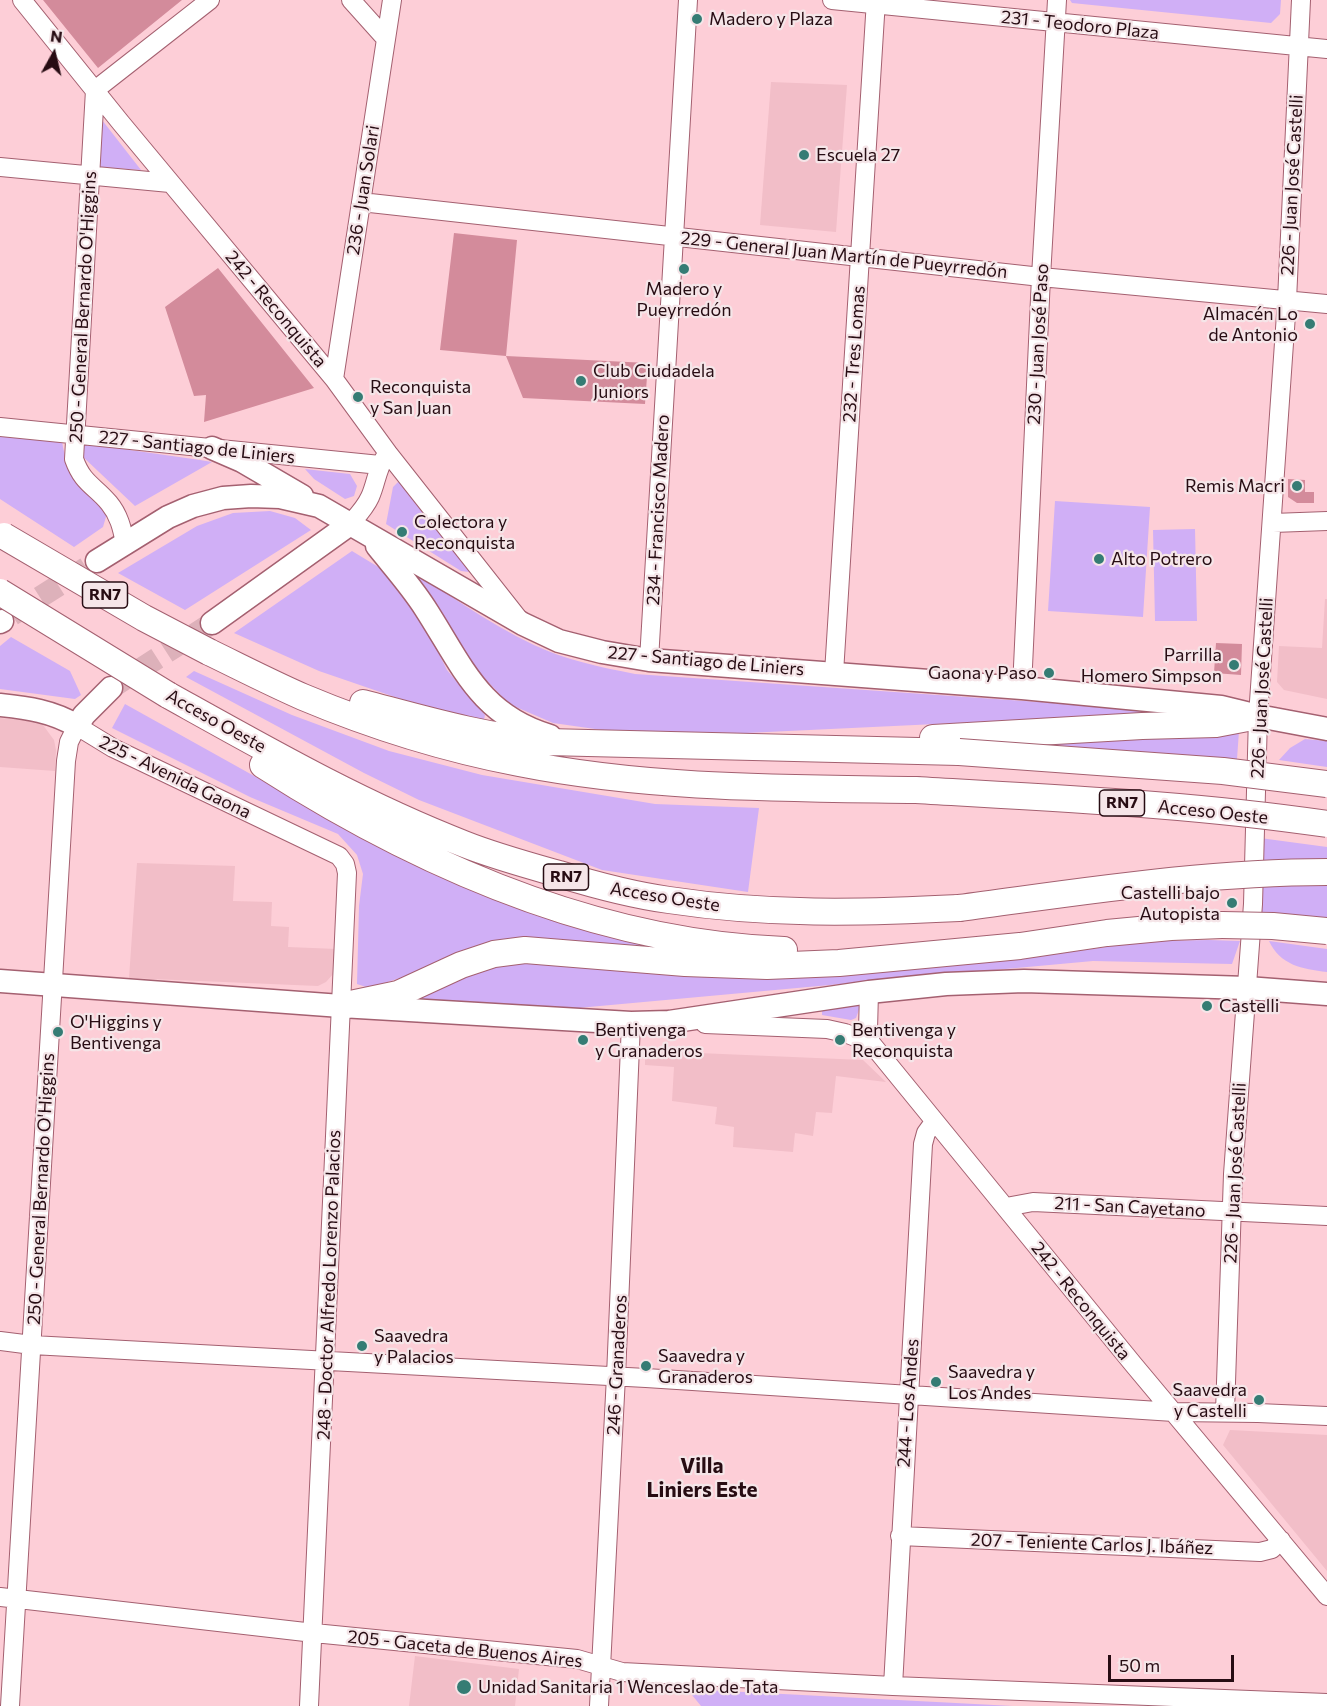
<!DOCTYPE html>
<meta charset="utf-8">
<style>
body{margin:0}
#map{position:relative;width:1327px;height:1706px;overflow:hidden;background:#fdced7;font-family:Commissioner,sans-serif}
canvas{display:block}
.north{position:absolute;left:24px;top:24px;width:60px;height:60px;-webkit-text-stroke:4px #f5e5e8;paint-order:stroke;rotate:8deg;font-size:16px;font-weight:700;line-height:24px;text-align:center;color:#270c13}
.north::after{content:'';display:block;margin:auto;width:21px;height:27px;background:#270c13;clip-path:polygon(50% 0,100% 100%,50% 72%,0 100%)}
.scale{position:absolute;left:1108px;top:1655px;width:126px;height:27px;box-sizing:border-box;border:3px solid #270c13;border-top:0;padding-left:8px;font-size:18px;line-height:21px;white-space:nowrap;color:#270c13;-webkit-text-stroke:4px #f5e5e8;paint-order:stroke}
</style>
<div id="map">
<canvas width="1327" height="1706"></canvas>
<div class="north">N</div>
<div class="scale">50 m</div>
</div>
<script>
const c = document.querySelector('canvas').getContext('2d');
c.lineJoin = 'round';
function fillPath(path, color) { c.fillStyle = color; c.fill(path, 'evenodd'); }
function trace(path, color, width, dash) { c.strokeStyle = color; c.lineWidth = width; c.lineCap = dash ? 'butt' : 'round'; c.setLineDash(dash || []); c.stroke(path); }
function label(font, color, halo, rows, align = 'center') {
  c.font = font + ' Commissioner,sans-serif'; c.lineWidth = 4.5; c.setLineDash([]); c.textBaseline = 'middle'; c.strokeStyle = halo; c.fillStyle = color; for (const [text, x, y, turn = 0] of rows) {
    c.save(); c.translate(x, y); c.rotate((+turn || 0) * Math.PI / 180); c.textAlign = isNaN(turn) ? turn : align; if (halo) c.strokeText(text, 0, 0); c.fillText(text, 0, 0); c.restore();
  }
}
fillPath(new Path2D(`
 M771 82 847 85 836 232 760 225Z
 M1325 599H1327V699L1284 690 1277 682 1279 646 1322 648Z
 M0 718 34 721 43 725 54 740 56 750 55 771 0 767Z
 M137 863 235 866 233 901 272 902 271 926 289 927 288 947 337 949 334 973 326 982 318 986 129 978Z
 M652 1051 863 1060 886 1082 836 1076 832 1113 816 1112 813 1136 795 1133 793 1152 733 1147 734 1127 715 1124 717 1107 672 1101 674 1067 645 1065V1056Z
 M1230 1430 1327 1435V1571L1223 1445Z
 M415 1656 519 1669 515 1706H409Z`), '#f2bec8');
fillPath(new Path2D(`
 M1070 0H1281L1280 14 1271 23 1072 3Z
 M102 120 141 170 99 167Z
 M0 433 62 441C66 473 86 488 108 510L103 527 74 547 0 499Z
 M81 443 200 460 212 462 135 506 82 456Z
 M305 469 350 474 357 486 354 496 345 499 314 479Z
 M400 480 472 568 469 572 461 571 386 524 393 487Z
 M1055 501 1150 507 1143 617 1048 611Z
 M270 511 295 518 311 530 185 610 118 573 197 526 233 513Z
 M1195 529 1197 621H1155L1153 530Z
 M352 551 380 568 396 581 420 615 447 670 485 715 484 720 421 706 319 671 234 633Z
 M401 563C444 591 487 623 534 645 566 660 600 667 635 674L1212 714 1084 717 746 733 616 732 553 723 509 704 469 662 424 586Z
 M11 637 70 671 81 695 75 699 0 689V646Z
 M194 671 292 715 389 751 482 775 655 804 759 808 748 892 602 870 419 800 364 773 186 677Z
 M125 704 360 835 767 960 487 950 369 988 357 984 359 906 363 874 357 855 338 834 250 797 112 728Z
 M1239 731 1237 759 1027 743Z
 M1305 739 1327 741V767L1279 760 1290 748Z
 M1260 838 1327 847V921L1256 917Z
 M1209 940 1240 941 1232 964 1093 961 556 1010 418 999 448 981 506 960 1019 959 1149 941Z
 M1269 941 1327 949V972C1302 969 1280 965 1269 941Z
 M861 1004 856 1018 851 1020 822 1015V1010Z
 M687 1689 1013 1706H701Z`), '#d0aff6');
fillPath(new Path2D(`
 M43 0H182L98 68Z
 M454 233 517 240 506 356 440 350Z
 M218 268 314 388 204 422 206 395 194 396 165 307Z
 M506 356 648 363 645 404 523 398Z
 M1288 479 1305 480V492H1314V503H1297L1288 497Z
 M1216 643 1242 644 1241 675 1214 673Z`), '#d38b9b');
trace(new Path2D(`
 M12 615 97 561
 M111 688 212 623`), '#ddb1ba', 22, [22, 11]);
const minor = new Path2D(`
 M22 0 121 123 334 379 388 453 518 618
 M351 0 386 39
 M832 0 1327 49
 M0 167 170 183
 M361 202 1041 277 1327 304
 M334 379 392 0
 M0 427 380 465
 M1273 523 1327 521
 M350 524C358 515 365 508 370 497 376 484 377 469 385 457
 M125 543C122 528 119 515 109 503 94 485 83 484 74 459L95 90 210 0
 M649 660 688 0
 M834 673 876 0
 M1022 688 1041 277 1057 0
 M869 992 868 1030 871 1043 1133 1364 1327 1596
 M705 1024 827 1029 845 1033 871 1043
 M1006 1207 1033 1202 1327 1216
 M0 1341 32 1345 646 1378 1174 1412 1258 1413 1327 1416
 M1225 1412 1233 1174 1253 904 1258 716 1287 300 1301 0
 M900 1536 1260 1552 1272 1549 1281 1540
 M0 1597 314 1633 577 1659 622 1672 893 1686 1327 1703
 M893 1686 923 1144 926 1133 934 1122
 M10 1706 66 761 69 742 77 726 113 748 339 856 345 864 347 873 309 1706
 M599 1706 616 1376 631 1023`);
const major = new Path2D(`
 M212 448 242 461 302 496
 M377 546C393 566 411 586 425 608 462 665 479 715 550 736
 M97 561 168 517 193 506 223 498 251 496 280 497 319 506 523 624 559 641 602 652 649 660 1022 688 1221 707 1258 716 1327 729
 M0 622 2 621
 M212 623 350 524
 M0 705C28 708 52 711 77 726L84 715 111 688
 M0 981 341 1006 631 1023 669 1022 869 992 946 984 1024 981 1247 988 1327 994`);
const highway = new Path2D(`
 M209 652C240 667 271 683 303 697 372 726 446 749 519 763 650 789 784 788 916 790
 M168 695C265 749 361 804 464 844 494 856 527 865 559 874 595 885 632 895 669 900 768 915 860 913 959 908
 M363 703C424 719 484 737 547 742L959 752
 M933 738 1142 726 1216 724 1258 716
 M263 765C419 865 597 943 784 950
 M341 1006 398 994 461 965 494 954 525 950 685 963 767 966 839 963 1020 946 1107 933 1171 927 1222 925`);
trace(minor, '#a46070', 20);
trace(major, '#a46070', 25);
trace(highway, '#a46070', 28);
trace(minor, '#fff', 18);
trace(major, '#fff', 22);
trace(highway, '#fff', 26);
const highwayBridge = new Path2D(`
 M4 536 144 618 209 652
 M0 592 168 695
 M959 752 1223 771 1327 784
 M916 790C1053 798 1191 804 1327 824
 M959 908C1081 892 1203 872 1327 872
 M1222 925 1273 926 1327 931`);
trace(highwayBridge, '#a46070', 28, []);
trace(highwayBridge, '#fff', 26);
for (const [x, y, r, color] of [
 [697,19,6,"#357c74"],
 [804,155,6,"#357c74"],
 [684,269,6,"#357c74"],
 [1310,324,6,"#357c74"],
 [581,381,6,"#357c74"],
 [358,397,6,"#357c74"],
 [1297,486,6,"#357c74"],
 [402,532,6,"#357c74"],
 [1099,559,6,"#357c74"],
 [1234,665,6,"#357c74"],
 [1049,673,6,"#357c74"],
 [1232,903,6,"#357c74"],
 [1207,1006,6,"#357c74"],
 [58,1032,6,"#357c74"],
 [583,1040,6,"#357c74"],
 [840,1040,6,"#357c74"],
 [362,1346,6,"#357c74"],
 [646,1366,6,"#357c74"],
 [936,1382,6,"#357c74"],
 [1259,1400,6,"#357c74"],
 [464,1687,8,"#357c74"]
]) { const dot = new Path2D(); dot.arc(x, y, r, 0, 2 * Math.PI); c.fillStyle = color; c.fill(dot); trace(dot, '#f5e5e8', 2); }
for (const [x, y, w] of [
 [105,595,45],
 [1122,803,45],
 [566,877,45]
]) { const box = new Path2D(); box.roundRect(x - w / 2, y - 13, w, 26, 4.5); c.fillStyle = '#f5e5e8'; c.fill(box); trace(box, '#270c13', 1.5); }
label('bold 16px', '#270c13', null, [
 ["RN7",105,595],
 ["RN7",1122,803],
 ["RN7",566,877]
]);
label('18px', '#270c13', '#f5e5e8', [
 ["Madero y Plaza",709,19],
 ["Escuela 27",816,155],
 ["Madero y",684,289,"center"],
 ["Pueyrredón",684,310,"center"],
 ["Almacén Lo",1298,314,"right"],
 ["de Antonio",1298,335,"right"],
 ["Club Ciudadela",593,371],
 ["Juniors",593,392],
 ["Reconquista",370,387],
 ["y San Juan",370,408],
 ["Remis Macri",1285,486,"right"],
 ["Colectora y",414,522],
 ["Reconquista",414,543],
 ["Alto Potrero",1111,559],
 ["Parrilla",1222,655,"right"],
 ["Homero Simpson",1222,676,"right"],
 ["Gaona y Paso",1037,673,"right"],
 ["Castelli bajo",1220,893,"right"],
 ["Autopista",1220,914,"right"],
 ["Castelli",1219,1006],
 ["O'Higgins y",70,1022],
 ["Bentivenga",70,1043],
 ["Bentivenga",595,1030],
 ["y Granaderos",595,1051],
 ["Bentivenga y",852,1030],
 ["Reconquista",852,1051],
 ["Saavedra",374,1336],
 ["y Palacios",374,1357],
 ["Saavedra y",658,1356],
 ["Granaderos",658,1377],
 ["Saavedra y",948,1372],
 ["Los Andes",948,1393],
 ["Saavedra",1247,1390,"right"],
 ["y Castelli",1247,1411,"right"],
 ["Unidad Sanitaria 1 Wenceslao de Tata",478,1687]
], 'left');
label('18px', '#270c13', '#f5e5e8', [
 ["231 - Teodoro Plaza",1080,25,6],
 ["226 - Juan José Castelli",1292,185,-87],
 ["236 - Juan Solari",363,190,-81],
 ["229 - General Juan Martín de Pueyrredón",844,255,6],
 ["250 - General Bernardo O'Higgins",83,307,-87],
 ["242 - Reconquista",276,309,50],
 ["230 - Juan José Paso",1038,344,-87],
 ["232 - Tres Lomas",854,354,-86],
 ["227 - Santiago de Liniers",197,447,6],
 ["234 - Francisco Madero",658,510,-87],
 ["227 - Santiago de Liniers",706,661,5],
 ["226 - Juan José Castelli",1262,688,-87],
 ["Acceso Oeste",216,721,29],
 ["225 - Avenida Gaona",175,777,26],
 ["Acceso Oeste",1213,812,6],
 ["Acceso Oeste",665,897,9],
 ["226 - Juan José Castelli",1235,1173,-87],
 ["250 - General Bernardo O'Higgins",41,1189,-87],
 ["211 - San Cayetano",1130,1207,3],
 ["248 - Doctor Alfredo Lorenzo Palacios",329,1285,-88],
 ["242 - Reconquista",1081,1301,51],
 ["246 - Granaderos",617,1365,-87],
 ["244 - Los Andes",908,1403,-86],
 ["207 - Teniente Carlos J. Ibáñez",1092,1544,2],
 ["205 - Gaceta de Buenos Aires",465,1649,6]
]);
label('bold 21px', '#270c13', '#f5e5e8', [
 ["Villa",702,1466],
 ["Liniers Este",702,1490]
]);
</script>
